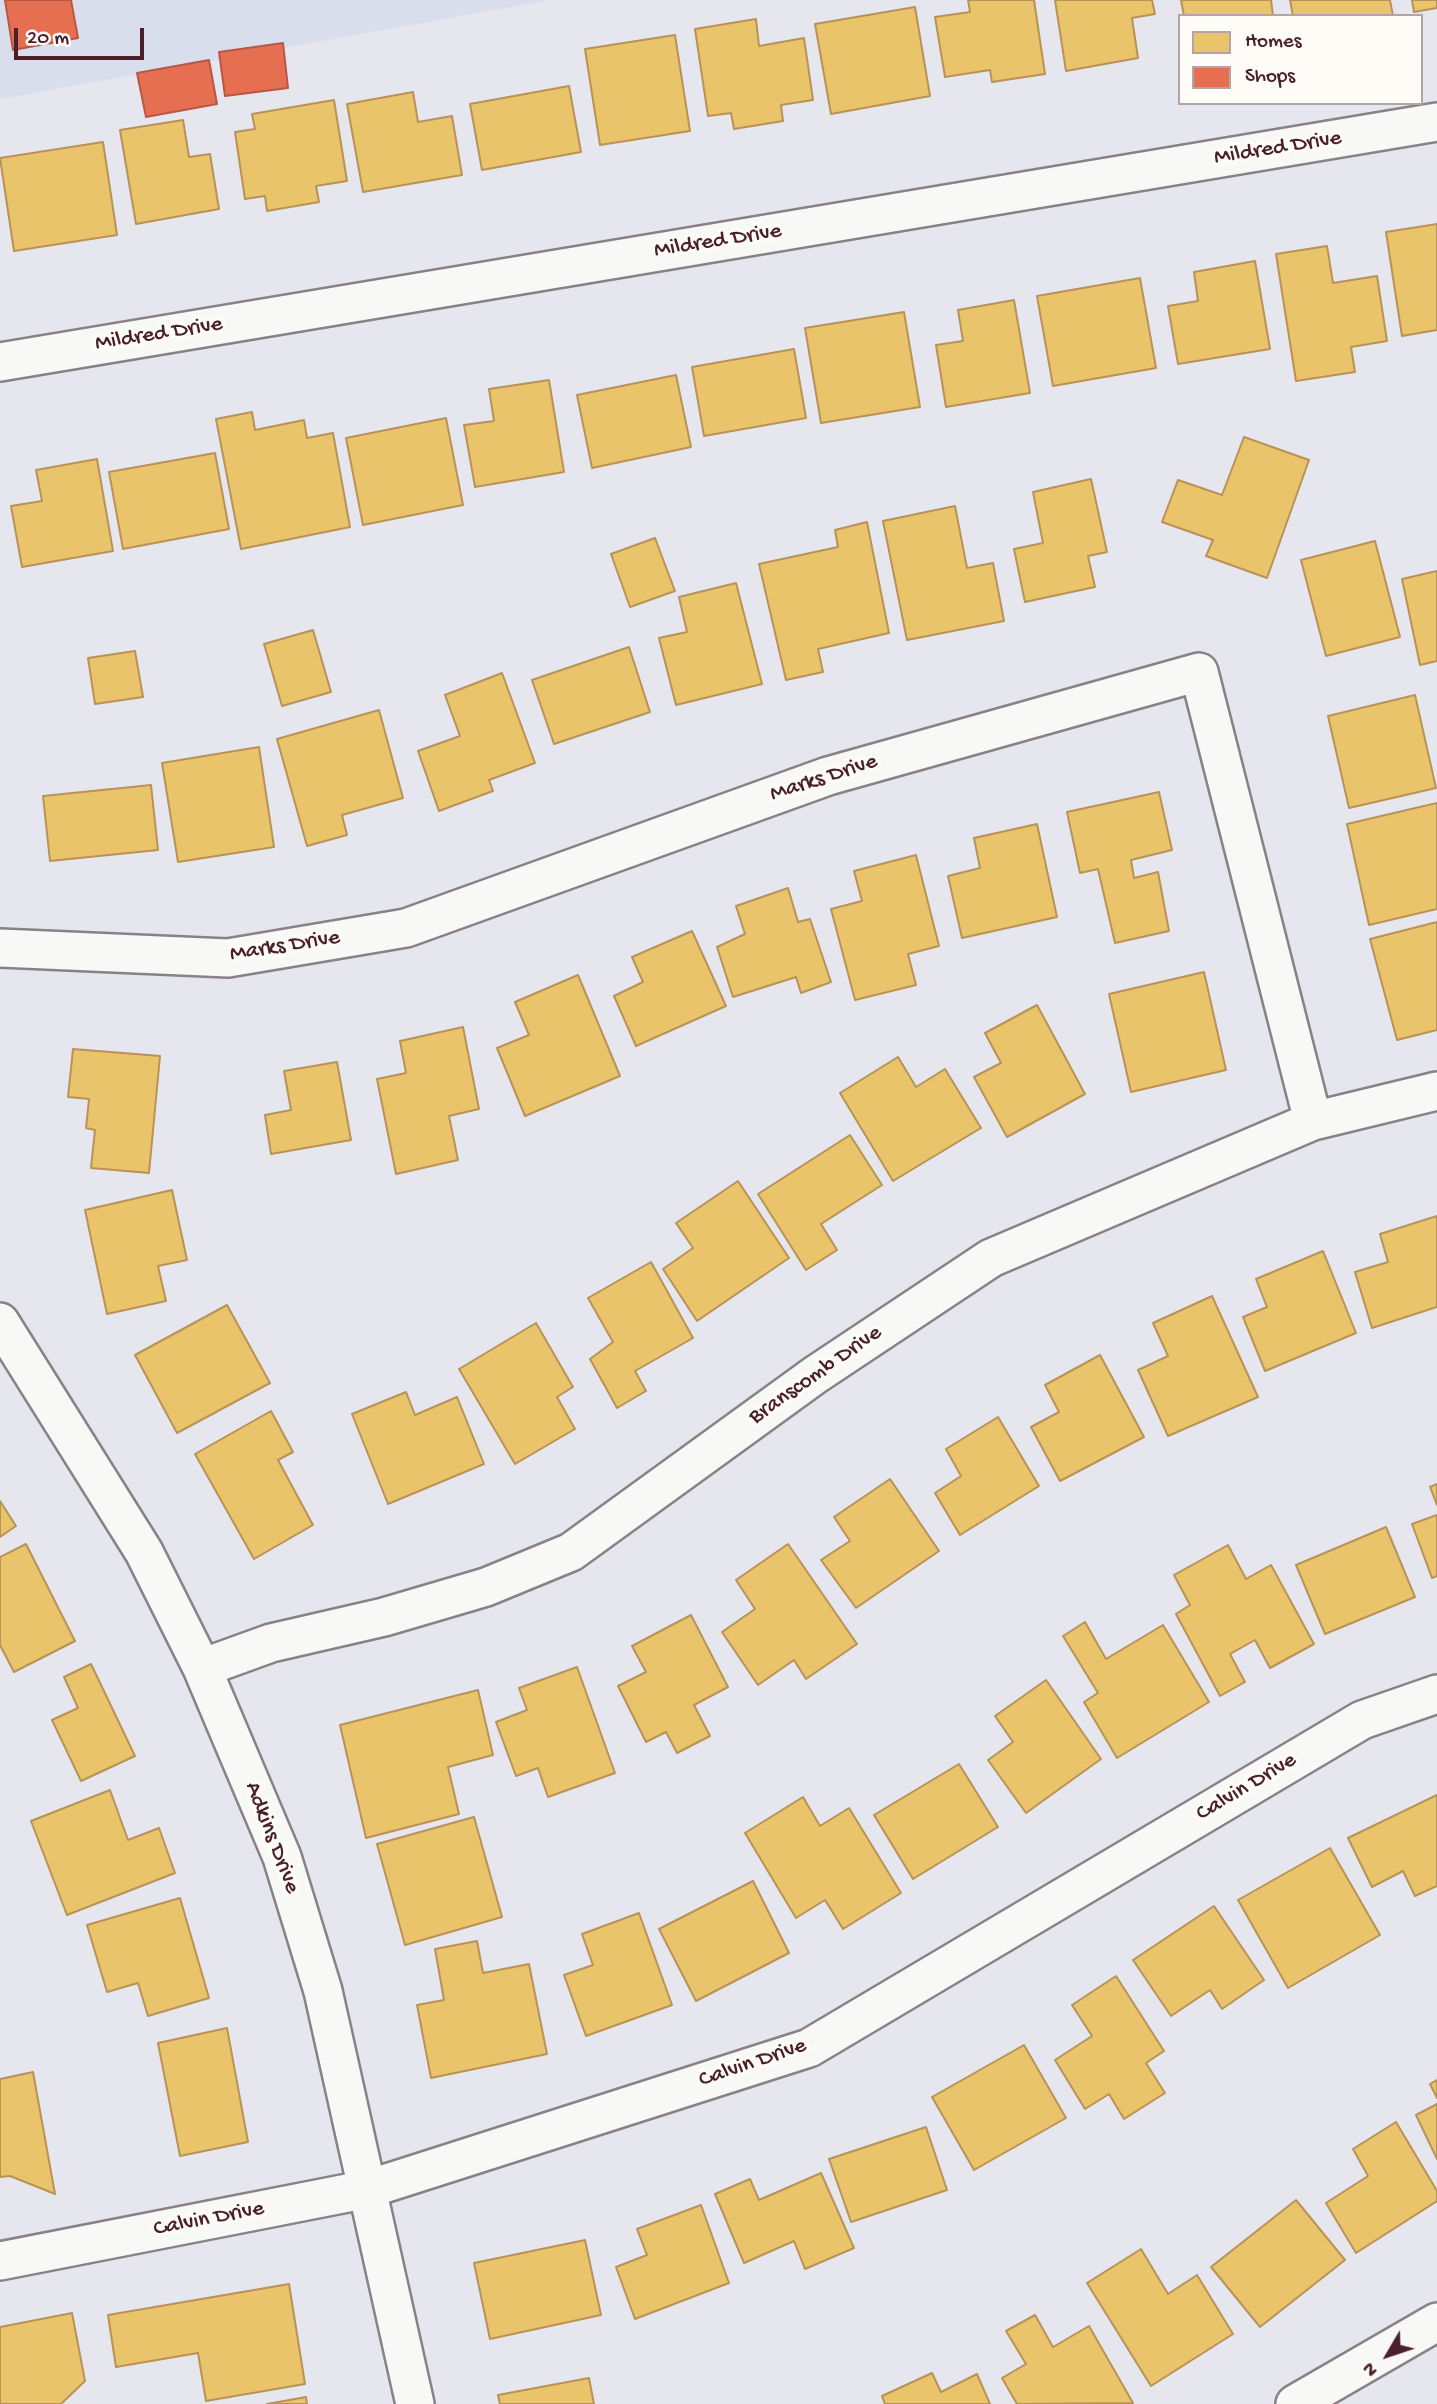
<!DOCTYPE html>
<style>
body{margin:0}
#map{position:relative;width:1437px;height:2404px;overflow:hidden;background:#e6e7ee;font-family:"Gochi Hand",sans-serif}
canvas{display:block}
.legend{position:absolute;left:1178px;top:14px;width:245px;height:91px;box-sizing:border-box;background:#fdfcf7;border:2px solid #b5a4a5;margin:0;padding:9px 12px;list-style:none;font-size:21px;color:#4a1f2b}
.legend li{display:flex;align-items:center;gap:14px;height:35px}
.legend b{width:35px;border:2px solid #b5a4a5}
.north{position:absolute;left:1353px;top:2320px;width:70px;height:70px;-webkit-text-stroke:5px #fdfcf7;paint-order:stroke;rotate:231deg;font-size:19px;font-weight:700;line-height:28px;text-align:center;color:#4a1f2b}
.north::after{content:'';display:block;margin:auto;width:24px;height:32px;background:#4a1f2b;clip-path:polygon(50% 0,100% 100%,50% 72%,0 100%)}
.scale{position:absolute;left:14px;top:28px;width:130px;height:32px;box-sizing:border-box;border:4px solid #4a1f2b;border-top:0;padding-left:9px;font-size:21px;line-height:24px;white-space:nowrap;color:#4a1f2b;-webkit-text-stroke:5px #fdfcf7;paint-order:stroke}
</style>
<div id="map">
<canvas width="1437" height="2404"></canvas>
<ul class="legend">
<li><b style="height:19px;background:#e9c46a"></b>Homes</li>
<li><b style="height:19px;background:#e76f51"></b>Shops</li>
</ul>
<div class="north">N</div>
<div class="scale">20 m</div>
</div>
<script>
const c = document.querySelector('canvas').getContext('2d');
c.lineJoin = 'round';
function fillPath(path, color) { c.fillStyle = color; c.fill(path, 'evenodd'); }
function trace(path, color, width, dash) { c.strokeStyle = color; c.lineWidth = width; c.lineCap = dash ? 'butt' : 'round'; c.setLineDash(dash || []); c.stroke(path); }
function label(font, color, halo, rows, align = 'center') {
  c.font = font + ' "Gochi Hand",sans-serif'; c.lineWidth = 7; c.setLineDash([]); c.textBaseline = 'middle'; c.strokeStyle = halo; c.fillStyle = color; for (const [text, x, y, turn = 0] of rows) {
    c.save(); c.translate(x, y); c.rotate((+turn || 0) * Math.PI / 180); c.textAlign = isNaN(turn) ? turn : align; if (halo) c.strokeText(text, 0, 0); c.fillText(text, 0, 0); c.restore();
  }
}
fillPath(new Path2D(`
 M0 0H550L0 99Z`), '#d9deed');
const homes = new Path2D(`
 M968 0H1034L1045 74 992 82 990 70 945 77 935 17 970 12Z
 M1055 0H1152L1155 14 1132 18 1138 58 1066 71Z
 M1181 0H1271L1273 16H1184Z
 M1290 0H1390L1393 16H1293Z
 M1412 0H1437V8L1414 12Z
 M915 7 930 96 831 114 815 24Z
 M756 19 759 46 804 38 813 100 781 105 783 121 734 129 731 113 708 116 695 29Z
 M675 35 690 131 600 145 585 49Z
 M569 86 581 152 482 170 470 104Z
 M413 92 418 122 452 116 462 175 363 192 347 104Z
 M334 100 347 181 316 186 319 202 267 211 265 196 245 199 235 132 255 129 252 114Z
 M183 120 189 157 210 154 219 209 136 224 120 130Z
 M103 142 117 235 14 251 0 158Z
 M1437 224V330L1402 336 1386 232Z
 M1327 246 1333 283 1377 276 1387 341 1351 347 1355 372 1296 381 1276 254Z
 M1255 261 1270 349 1178 364 1168 306 1198 301 1194 272Z
 M1140 278 1156 368 1053 386 1037 296Z
 M1014 300 1030 393 946 407 936 345 963 341 958 310Z
 M904 312 920 407 821 423 805 328Z
 M794 349 806 418 704 436 692 367Z
 M676 375 691 447 592 468 577 395Z
 M549 380 564 472 475 487 464 425 494 421 489 389Z
 M252 412 255 430 304 420 307 438 333 433 350 527 241 549 216 419Z
 M446 418 463 505 363 525 346 438Z
 M1244 437 1309 460 1267 578 1206 556 1213 540 1162 522 1178 480 1222 495Z
 M215 453 229 529 123 549 109 472Z
 M97 459 113 551 22 567 11 506 42 501 36 470Z
 M1091 479 1107 552 1088 556 1095 587 1025 602 1014 549 1043 543 1033 492Z
 M955 506 967 568 993 563 1004 621 907 640 883 521Z
 M867 522 889 633 818 649 823 672 786 680 759 564 838 547 835 530Z
 M655 538 675 591 630 607 611 554Z
 M1375 541 1400 637 1326 656 1301 560Z
 M1437 571V661L1420 665 1402 579Z
 M736 583 762 684 676 705 659 638 687 632 679 597Z
 M313 630 331 692 282 706 264 644Z
 M629 647 650 712 554 744 532 680Z
 M135 651 143 697 95 704 88 658Z
 M502 673 535 763 489 780 493 791 439 811 418 751 460 736 445 695Z
 M1415 695 1436 788 1349 808 1328 716Z
 M379 710 403 798 342 815 347 835 307 846 277 739Z
 M259 747 274 847 178 862 162 763Z
 M151 785 158 850 50 861 43 796Z
 M1159 792 1172 850 1131 860 1134 878 1158 872 1169 931 1115 943 1098 869 1080 873 1067 812Z
 M1437 803V909L1369 925 1347 824Z
 M1037 824 1057 917 962 938 948 876 980 868 974 838Z
 M916 855 939 946 908 954 916 985 855 1000 831 909 862 901 854 871Z
 M788 888 798 922 810 919 831 982 801 993 796 977 733 997 717 947 745 934 736 906Z
 M1437 922V1030L1397 1040 1370 939Z
 M692 931 726 1006 636 1046 614 996 643 982 632 957Z
 M1204 972 1226 1070 1131 1092 1109 994Z
 M578 975 620 1076 525 1116 497 1048 529 1035 515 1002Z
 M1037 1005 1085 1094 1007 1137 974 1077 1001 1063 985 1033Z
 M463 1027 479 1109 449 1116 458 1160 396 1174 377 1079 406 1073 400 1041Z
 M73 1049 160 1056 149 1173 91 1168 95 1130 86 1128 89 1099 68 1097Z
 M898 1057 916 1087 945 1069 981 1128 893 1181 840 1093Z
 M337 1062 351 1140 271 1154 265 1115 291 1110 284 1071Z
 M850 1135 882 1185 821 1224 837 1250 806 1270 758 1194Z
 M738 1181 789 1258 697 1321 663 1269 693 1248 676 1223Z
 M172 1190 187 1260 158 1266 166 1301 107 1314 85 1210Z
 M1437 1216V1307L1372 1328 1355 1272 1388 1262 1380 1234Z
 M1323 1251 1356 1333 1265 1371 1243 1317 1267 1307 1256 1279Z
 M651 1262 693 1338 635 1371 646 1391 617 1408 590 1359 613 1342 588 1298Z
 M1212 1296 1258 1397 1168 1436 1138 1370 1168 1356 1153 1323Z
 M227 1305 270 1383 177 1433 135 1355Z
 M536 1323 573 1387 557 1397 575 1429 515 1464 459 1369Z
 M1100 1355 1144 1437 1060 1481 1031 1427 1059 1412 1045 1385Z
 M406 1392 415 1415 457 1397 484 1464 388 1504 352 1414Z
 M271 1411 293 1452 278 1460 313 1525 254 1559 195 1454Z
 M998 1417 1039 1486 960 1535 935 1493 961 1476 946 1449Z
 M890 1479 939 1551 856 1608 821 1560 850 1541 834 1517Z
 M1437 1484V1505L1430 1487Z
 M0 1501 16 1526 0 1537Z
 M1437 1515V1576L1432 1578 1412 1524Z
 M1386 1527 1415 1597 1325 1634 1296 1565Z
 M26 1544 75 1641 14 1672 0 1645V1557Z
 M788 1544 857 1644 806 1679 794 1660 758 1685 722 1632 755 1609 736 1580Z
 M1228 1545 1246 1579 1271 1565 1314 1644 1270 1668 1255 1640 1230 1654 1245 1682 1220 1696 1176 1614 1190 1605 1174 1575Z
 M691 1615 728 1687 694 1705 710 1736 677 1753 666 1732 646 1742 618 1686 646 1672 632 1646Z
 M1085 1622 1106 1659 1163 1625 1209 1702 1117 1758 1084 1702 1098 1693 1063 1636Z
 M91 1664 135 1756 81 1781 52 1720 78 1708 64 1677Z
 M577 1667 615 1773 548 1797 538 1768 516 1776 496 1722 527 1710 519 1688Z
 M1046 1680 1101 1759 1026 1813 988 1760 1013 1742 995 1716Z
 M478 1690 493 1755 448 1767 459 1814 366 1838 340 1725Z
 M959 1764 998 1827 913 1879 874 1815Z
 M110 1790 128 1840 159 1828 175 1873 67 1915 31 1821Z
 M1437 1795V1886L1415 1896 1403 1871 1372 1887 1348 1838Z
 M803 1797 820 1826 849 1808 901 1893 843 1929 825 1900 796 1918 745 1833Z
 M474 1817 502 1917 405 1945 377 1844Z
 M1330 1848 1380 1935 1288 1988 1238 1900Z
 M753 1881 789 1953 696 2001 659 1929Z
 M180 1898 209 1998 148 2016 138 1983 107 1992 87 1925Z
 M1214 1906 1264 1980 1222 2009 1210 1990 1171 2016 1133 1960Z
 M639 1913 672 2005 586 2036 564 1975 593 1965 582 1934Z
 M477 1941 483 1973 529 1964 547 2054 431 2078 417 2005 444 2000 435 1949Z
 M1116 1976 1164 2051 1146 2063 1165 2093 1124 2119 1109 2094 1085 2109 1055 2060 1092 2036 1072 2005Z
 M227 2028 248 2142 180 2156 158 2043Z
 M1024 2045 1066 2118 974 2170 932 2097Z
 M33 2072 55 2194 10 2176 0 2177V2079Z
 M1437 2080V2098L1430 2084Z
 M1437 2104V2159L1416 2115Z
 M1396 2122 1437 2191V2201L1356 2253 1326 2203 1368 2176 1353 2149Z
 M926 2127 947 2190 851 2222 829 2159Z
 M821 2173 854 2248 805 2269 794 2241 744 2263 715 2194 750 2179 759 2200Z
 M1296 2200 1345 2260 1260 2327 1211 2267Z
 M701 2205 729 2283 635 2319 616 2267 647 2255 637 2229Z
 M585 2240 601 2315 490 2339 474 2263Z
 M1141 2249 1168 2294 1197 2275 1233 2334 1151 2386 1087 2283Z
 M289 2284 305 2384 206 2401 198 2353 116 2367 108 2315Z
 M72 2313 85 2381 61 2404H0V2327Z
 M1035 2315 1053 2347 1089 2326 1133 2403 1017 2404 1002 2378 1026 2364 1006 2331Z
 M932 2373 941 2392 977 2374 990 2404H885L882 2396Z
 M589 2378 594 2404H500L498 2395Z
 M306 2397 307 2404H267Z`);
fillPath(homes, '#e9c46a');
trace(homes, '#b99257', 2);
const shops = new Path2D(`
 M5 0H71L78 38 13 50Z
 M283 43 288 88 225 96 219 52Z
 M209 60 217 104 146 117 137 73Z`);
fillPath(shops, '#e76f51');
trace(shops, '#b85746', 2);
const street = new Path2D(`
 M0 362 1437 122
 M0 948 228 958 406 928 828 776 1199 672 1313 1121
 M0 1322 144 1552 202 1668 282 1857 323 1991 415 2404
 M202 1668 271 1643 384 1617 486 1587 571 1552 815 1375 991 1258 1313 1121 1437 1091
 M0 2261 368 2189 809 2048 1362 1720 1437 1694
 M1295 2404 1437 2322`);
trace(street, '#888186', 42);
trace(street, '#f8f8f7', 37);
label('23px', '#4a1f2b', '#fdfcf7', [
 ["Mildred Drive",1278,149,-9],
 ["Mildred Drive",718,242,-9],
 ["Mildred Drive",159,335,-9],
 ["Marks Drive",824,779,-18],
 ["Marks Drive",285,947,-9],
 ["Branscomb Drive",816,1376,-35],
 ["Calvin Drive",1247,1788,-31],
 ["Adkins Drive",271,1838,69],
 ["Calvin Drive",753,2064,-19],
 ["Calvin Drive",209,2220,-11]
]);
</script>
